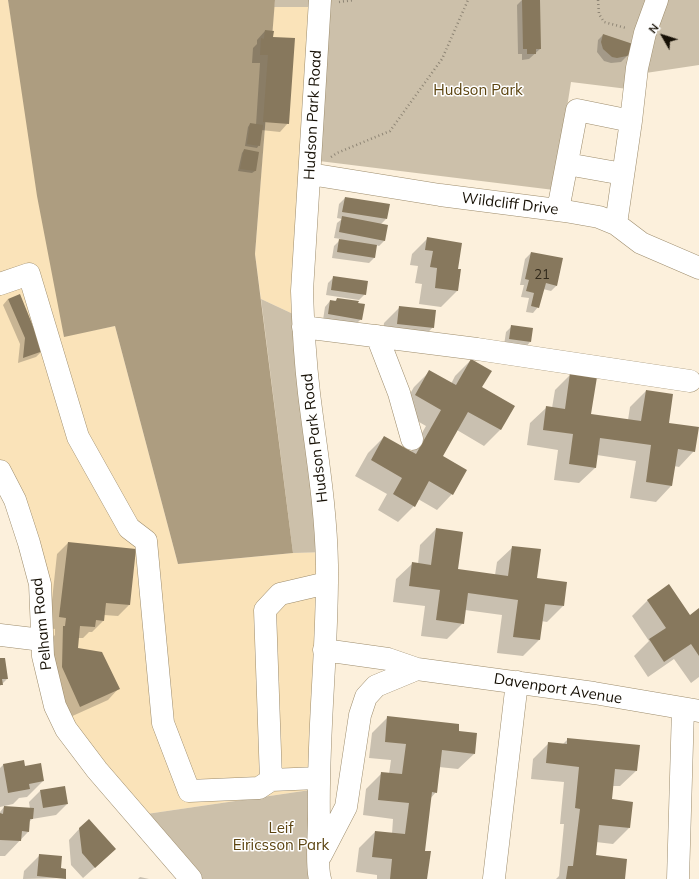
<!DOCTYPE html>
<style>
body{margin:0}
#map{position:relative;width:699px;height:879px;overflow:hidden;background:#fcf0dc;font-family:Mulish,sans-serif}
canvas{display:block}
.north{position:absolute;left:643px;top:16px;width:40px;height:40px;-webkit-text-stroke:3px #fff;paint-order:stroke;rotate:309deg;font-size:11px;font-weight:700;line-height:16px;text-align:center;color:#161005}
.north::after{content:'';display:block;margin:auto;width:14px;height:18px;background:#161005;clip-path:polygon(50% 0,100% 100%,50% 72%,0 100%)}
</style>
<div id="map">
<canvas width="699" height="879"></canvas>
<div class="north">N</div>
</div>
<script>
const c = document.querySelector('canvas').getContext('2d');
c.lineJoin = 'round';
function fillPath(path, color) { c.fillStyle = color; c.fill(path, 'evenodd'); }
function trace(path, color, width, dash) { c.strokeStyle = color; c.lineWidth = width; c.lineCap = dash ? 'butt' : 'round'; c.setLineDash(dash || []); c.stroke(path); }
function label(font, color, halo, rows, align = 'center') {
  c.font = font + ' Mulish,sans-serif'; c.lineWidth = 3; c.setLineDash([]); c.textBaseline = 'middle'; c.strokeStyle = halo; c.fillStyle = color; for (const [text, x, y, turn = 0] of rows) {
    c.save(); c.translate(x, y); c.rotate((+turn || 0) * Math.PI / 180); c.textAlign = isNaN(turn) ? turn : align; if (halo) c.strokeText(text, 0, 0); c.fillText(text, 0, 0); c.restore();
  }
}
fillPath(new Path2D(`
 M0 0H8L64 336 115 326 178 564 293 553 329 552 324 788 133 816 52 725 36 587 0 483Z
 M274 7H325L306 320 261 299 255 254Z`), '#fae3b9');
fillPath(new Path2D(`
 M275 0H699V65L639 74 636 90 571 82 554 190 311 160 324 7H274Z
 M261 299 306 320 329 552 293 553Z
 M324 788 321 879H188L133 816Z`), '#ccc0aa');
fillPath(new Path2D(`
 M8 0H275L255 254 293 553 178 564 115 326 64 337 37 196Z`), '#ad9d80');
fillPath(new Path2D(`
 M522 0H539L540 49 529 59 522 60V54H518L517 5Z
 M265 31 272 38 288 123 280 132 261 130 259 145 257 148 245 146 248 127 250 124 256 125 260 63H252L253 48 257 44V40Z
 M603 35 632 51 621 62 611 63 604 61 597 52 598 40Z
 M244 150 258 153 255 171 252 173 238 171 242 153Z
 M345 198 386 219 381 224 385 240 379 246 376 245 374 258 369 263 332 258 334 246 341 239 334 238 337 223 342 219 337 218 339 204Z
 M428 238 457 270H460L457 291 441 307 419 304 422 284 415 283 418 266 410 265 412 254Z
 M531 253 557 285 551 291 543 289 538 307 533 313 526 312 529 298 521 297 524 285H520L525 259Z
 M334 277 365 294 359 300 326 295 328 283Z
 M8 299 42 351 36 357 18 363 20 344 3 305Z
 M337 299 361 319 355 325 323 320 325 307 330 301 334 302Z
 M400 307 433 327 418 343 382 339 384 323Z
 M512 326 530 342 525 348 504 345 506 332Z
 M471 360 481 387 514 406 500 430 484 446 457 430 442 456 452 494 437 510 418 499 414 506 398 522 378 510 387 494 355 476 368 453 384 437 411 452 426 426 400 411 414 387 429 372 451 384 455 376Z
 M571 374 590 415 628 420 630 407 646 391 668 424 694 451 679 467 674 466 671 486 656 502 630 498 636 461 597 455 595 468 579 483 554 480 558 450 527 445 530 423 546 408H552L555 390Z
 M436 529 457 570 495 575 497 562 513 547 536 579 563 606 547 622 541 621 539 640 523 656 497 653 502 615 465 610 463 623 447 639 421 636 425 606 393 602 396 579 412 564H418L420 545Z
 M68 543 135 550 129 605 118 616 104 615 103 621 92 632H89L83 638H78L77 649 119 688 108 700 68 718 51 678 52 638 55 635V629L49 628 57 554Z
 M648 600 690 616 699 610V677L691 683 674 659 648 677 634 656 649 641 632 616Z
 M0 659 7 679 0 686Z
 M388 717 458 732 474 754 458 769 439 767 436 792 430 799 424 851 426 879H377V875L356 872 359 848 375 832 392 834 393 819 363 815 366 789 382 773 389 774 391 760 369 758 372 733Z
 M568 739 636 771 620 786H612L610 800 629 828 613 844 596 842 595 856 624 879H556L559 876 564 824H560L564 782 531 779 533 759 549 743 562 745Z
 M23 761 25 767 43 781 27 797 19 798 13 804 0 807V768L3 765Z
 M40 791 67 804 56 815 32 819 29 822 28 832 5 856H0V812L4 807 30 809 29 802Z
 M80 828 103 860 83 878 71 865 69 840Z
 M40 855 60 869 65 878 23 879 24 871Z
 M140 877 149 879H138Z`), '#0003');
fillPath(new Path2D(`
 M522 0H540L541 49H536V54H527V49H523Z
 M265 30 274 31 273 37 295 38 289 124 263 122 268 55H260L261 38 264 39Z
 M603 34 636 45 633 52 627 56 617 58 612 57 603 49 601 42Z
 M250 123 263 125 260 146 247 144Z
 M244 149 259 152 256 171 240 169Z
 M345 197 390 204 387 219 342 212Z
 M342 216 388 225 385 241 339 232Z
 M427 237 462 243 458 269H461L458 291 435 288 437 268 430 267 433 251 425 250Z
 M339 239 377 245 375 258 337 252Z
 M531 252 563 258 557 286 546 283 539 308 531 306 534 293 526 291 529 280 525 279Z
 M333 276 368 281 366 295 331 290Z
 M20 294 43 351 23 358 25 338 8 299Z
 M337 298 359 301 358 303 365 304 362 320 328 314 330 300 336 301Z
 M399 306 436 310 434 328 397 324Z
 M511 325 533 328 531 342 509 339Z
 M471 359 492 371 482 387 515 406 501 430 468 412 443 456 467 470 453 495 429 481 415 507 393 494 402 478 371 460 384 436 416 454 441 410 415 395 429 370 456 385Z
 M570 373 597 377 591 414 641 421 646 390 673 394 669 423 699 427 695 452 678 449 672 486 646 482 651 445 600 438 596 468 569 464 573 434 543 430 546 406 565 409Z
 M436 528 463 532 458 569 508 576 512 546 541 549 537 578 567 582 564 606 545 604 540 640 513 637 518 600 468 593 464 624 436 620 440 590 409 586 412 562 431 565Z
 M68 542 136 549 130 605 106 603 104 621 96 620 95 627 80 626 78 648 102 652 120 689 80 707 62 667 63 626H65L66 618 59 617Z
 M669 584 690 615 699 608V656L691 644 664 662 649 639 666 628 647 600Z
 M0 658H5L8 679H2L3 685H0Z
 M387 716 459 724V731L477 733 475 754 442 750 437 793 432 792 425 851H431L427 879H390L392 859 372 857 375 831 405 834 409 803 378 800 381 772 402 774 406 744 385 742Z
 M567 738 640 745 637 771 615 769 612 799 633 802 630 828 599 825 596 855 627 859 625 879H566L568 866H573L580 809 575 808 579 767 546 763 548 742 567 744Z
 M24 760 25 766 41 763 44 781 29 784 30 789 8 793 3 764Z
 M65 786 68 804 43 808 40 790Z
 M4 806 34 808 33 819H30L29 832 22 831 21 841 0 840V813L3 814Z
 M89 819 116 849 95 868 82 853 79 828Z
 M39 854 62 856 61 868 66 869V879L37 876Z`), '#87785d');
const minor = new Path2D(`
 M320 0 302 291C303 325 305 359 309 393 316 451 326 506 327 565 328 650 317 734 319 819 319 834 316 865 320 879
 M631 121 637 68 645 33 657 0
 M567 164 623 174
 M310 174 440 195 565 211 599 217 616 224 641 243 699 268
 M558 210 577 110 631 121 616 224
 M0 284 29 274 78 437 129 528 146 541 163 723 189 791 259 788 271 780
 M303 327 477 349 690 381
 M377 336 399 393 412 439
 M0 635 42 640
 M324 650 388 659 417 669 594 693 699 711
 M318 778 271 780 265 610 280 594 327 583
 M321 855 346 807 360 715 366 697 376 686 417 669
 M494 878 517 682
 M678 879 683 709`);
const major = new Path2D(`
 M0 471 15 500 29 543 40 584 43 656 55 706 66 729 97 770 191 879`);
trace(minor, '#9d8c6c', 23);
trace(major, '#9d8c6c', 23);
trace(new Path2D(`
 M598 0 599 14 604 22 626 28
 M339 2 354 0
 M331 157 337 153 390 131 442 59 468 0`), '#8e8575', 2.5, [1, 3]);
trace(minor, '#fff', 22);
trace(major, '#fff', 22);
label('13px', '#322a1b', null, [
 ["21",542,275]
]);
label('15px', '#5c4410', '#fff', [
 ["Hudson Park",478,90],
 ["Leif",281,828],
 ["Eiricsson Park",281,845]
]);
label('15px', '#161005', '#fff', [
 ["Hudson Park Road",313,115,-87],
 ["Wildcliff Drive",510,204,7],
 ["Hudson Park Road",315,438,-97],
 ["Pelham Road",42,624,-96],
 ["Davenport Avenue",558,689,9]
]);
</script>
